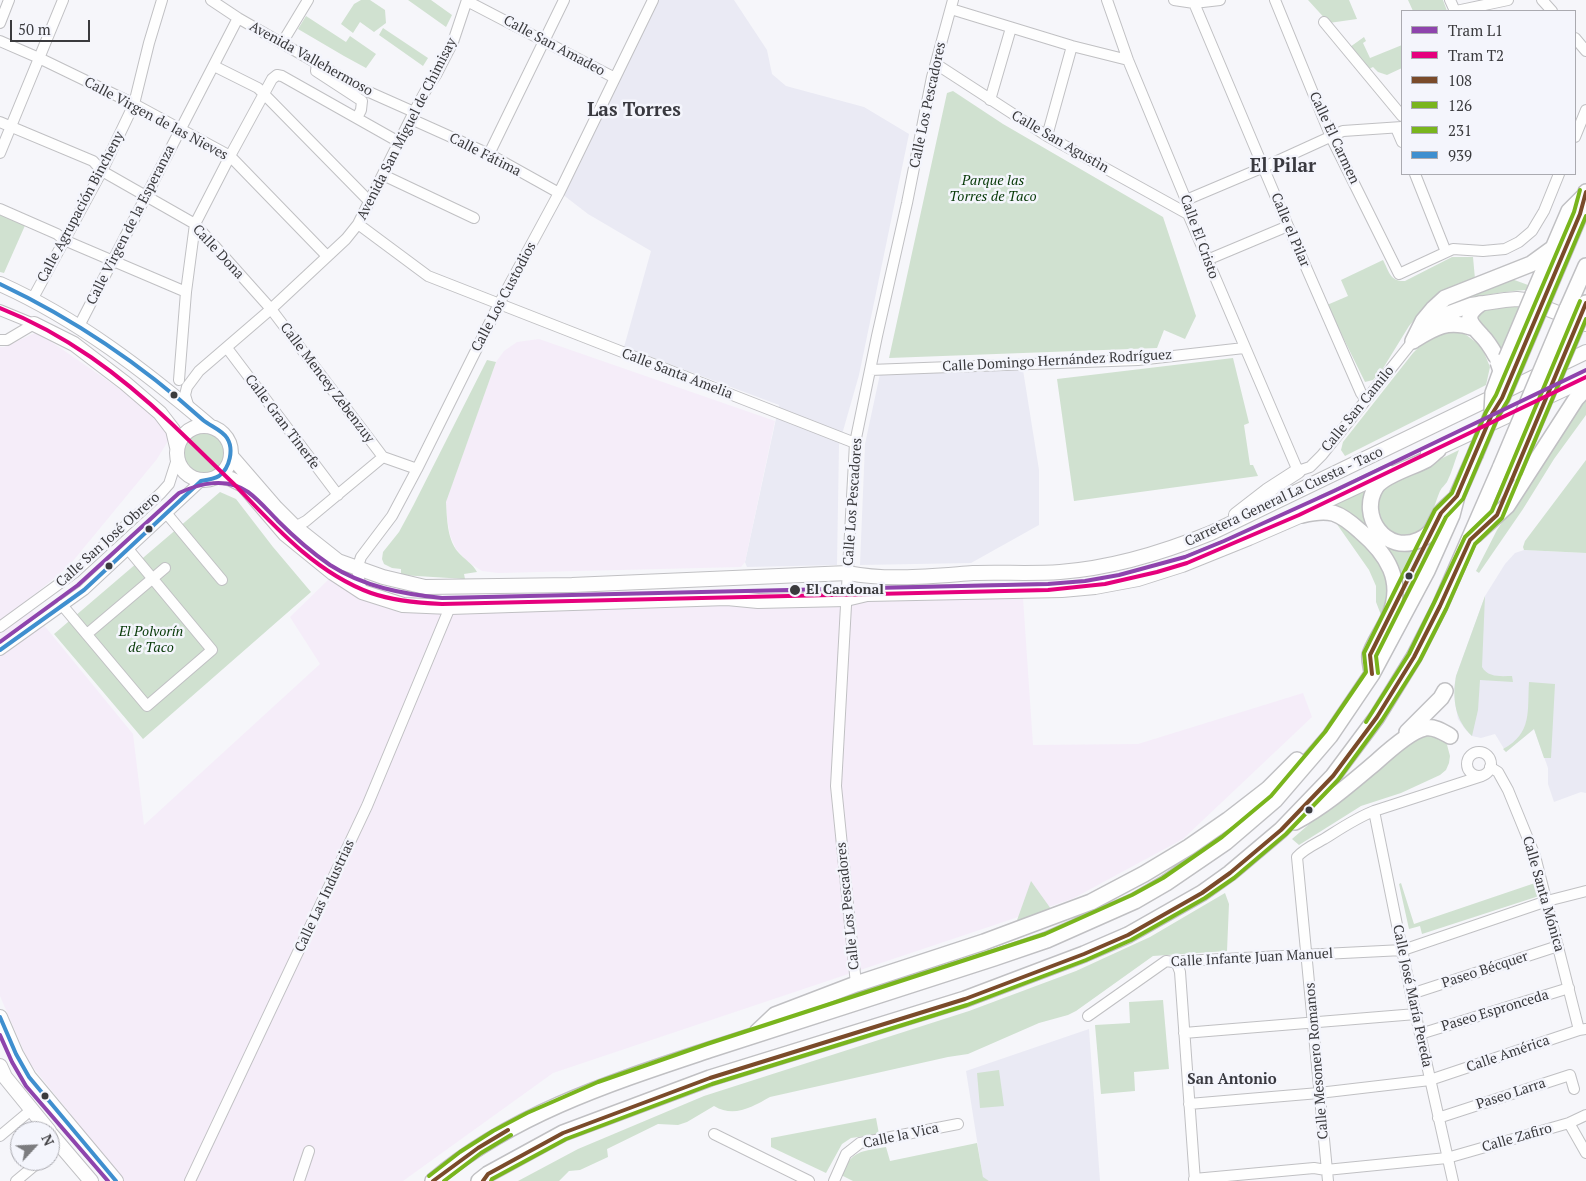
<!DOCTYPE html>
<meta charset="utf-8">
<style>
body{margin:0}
#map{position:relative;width:1586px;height:1181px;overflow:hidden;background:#f6f6fa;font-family:"PT Serif",serif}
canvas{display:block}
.legend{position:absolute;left:1401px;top:10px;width:175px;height:165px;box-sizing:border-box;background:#f4f5fc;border:1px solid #aaaab0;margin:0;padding:6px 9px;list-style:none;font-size:15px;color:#3a3a3d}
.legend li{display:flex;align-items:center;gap:10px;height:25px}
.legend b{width:25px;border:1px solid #aaaab0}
.north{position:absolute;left:10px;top:1121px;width:50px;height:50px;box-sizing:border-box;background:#f4f5fc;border:1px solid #aaaab0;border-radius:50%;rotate:65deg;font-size:14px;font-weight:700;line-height:20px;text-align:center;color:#3a3a3d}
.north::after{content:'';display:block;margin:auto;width:18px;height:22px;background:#7c7c7f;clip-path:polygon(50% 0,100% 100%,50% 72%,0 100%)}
.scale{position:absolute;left:10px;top:20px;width:80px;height:22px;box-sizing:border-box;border:2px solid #3a3a3d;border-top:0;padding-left:6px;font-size:15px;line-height:18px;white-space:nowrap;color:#3a3a3d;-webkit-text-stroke:4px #f4f5fc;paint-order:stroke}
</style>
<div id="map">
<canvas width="1586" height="1181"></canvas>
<ul class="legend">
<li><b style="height:6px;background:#8e44ad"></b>Tram L1</li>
<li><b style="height:6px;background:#e5007d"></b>Tram T2</li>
<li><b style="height:6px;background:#7a4b2a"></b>108</li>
<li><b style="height:6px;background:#79b51d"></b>126</li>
<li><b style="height:6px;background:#79b51d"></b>231</li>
<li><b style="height:6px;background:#3f8fcf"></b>939</li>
</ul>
<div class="north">N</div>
<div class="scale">50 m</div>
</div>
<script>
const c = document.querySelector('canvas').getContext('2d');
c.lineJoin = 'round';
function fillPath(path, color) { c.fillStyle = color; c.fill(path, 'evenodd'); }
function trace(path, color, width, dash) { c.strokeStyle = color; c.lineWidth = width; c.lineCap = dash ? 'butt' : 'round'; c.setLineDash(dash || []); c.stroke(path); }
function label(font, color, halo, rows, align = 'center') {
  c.font = font + ' "PT Serif",serif'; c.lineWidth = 5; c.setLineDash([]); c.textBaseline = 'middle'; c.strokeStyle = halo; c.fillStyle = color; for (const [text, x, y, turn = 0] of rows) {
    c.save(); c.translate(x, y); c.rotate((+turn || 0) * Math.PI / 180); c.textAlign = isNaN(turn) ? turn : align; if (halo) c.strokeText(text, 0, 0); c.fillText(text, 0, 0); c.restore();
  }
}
fillPath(new Path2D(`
 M656 0H734L767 50 772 74 786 86 864 107 909 134 859 375 839 445 837 565 747 567 745 562 779 405 624 347 651 251 588 214 562 194Z
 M1023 370 1039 470V525L971 563 860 565 865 444 880 374Z
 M1524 550 1586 553V793L1581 792 1554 802 1548 784V768L1534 729 1506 752 1495 734 1481 738 1472 736 1465 729 1458 719 1455 703 1454 688 1456 676 1485 596 1505 564 1515 553Z
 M1089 1029 1100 1181H989L983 1178 966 1071Z`), '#eaeaf4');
fillPath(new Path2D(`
 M37 332 136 400 167 430 168 441 157 459 68 567 25 602 133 734 144 825 320 664 290 617 329 579 400 613 1023 598 1033 745 1138 744 1303 693 1312 717 1183 839 1072 899 553 1073 403 1181H124L28 1061 0 996V347H4Z
 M539 339 775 421 745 562 741 567 498 573 482 571 468 562 456 549 450 535 447 518 446 501 496 362 504 351 517 342Z`), '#f5edf9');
fillPath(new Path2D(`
 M361 0H370L385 10 386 23 374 32 360 22 353 33 341 24 354 4Z
 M408 0H431L452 15 446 27Z
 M1308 0H1349L1357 19 1329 23Z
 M1408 0H1443L1447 11H1413Z
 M306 16 346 42 350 36 376 54 366 68 344 56 298 29Z
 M383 28 428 58 423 66 379 35Z
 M1364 37 1366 41 1363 43 1370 58 1402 45V68L1387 75 1378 72 1373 67 1369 69 1350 47Z
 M953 91 1003 124 1163 217 1196 316 1185 339 1164 330 1157 348 889 358 947 93Z
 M0 209 27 221 4 273 0 272Z
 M1452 257H1473L1475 279 1457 284 1441 293 1429 303 1409 326 1382 370 1373 380 1365 382 1327 305 1348 296 1341 280 1383 260C1389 271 1390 282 1405 281Z
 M1509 278 1528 285 1527 290C1506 291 1467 297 1448 305L1456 298Z
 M1516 306 1520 308 1502 350 1495 338 1481 323 1478 316C1486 307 1505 307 1516 306Z
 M1454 332 1465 334 1477 343 1483 350 1490 367 1486 385 1345 456 1341 450 1343 442 1413 353C1425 340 1436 333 1454 332Z
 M1233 358 1249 423 1244 425 1250 465H1253L1258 476 1074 501 1057 379Z
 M487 360 496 362 446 502C447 518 447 539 458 552 464 559 473 564 477 572L464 574 465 579 401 575V569L392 568 384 564 382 559 383 552 399 532 413 506Z
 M1586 398V415L1554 459 1523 509 1479 573 1476 571 1497 530 1569 419Z
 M183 453a21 21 0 1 1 42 0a21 21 0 1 1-42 0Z
 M1459 450C1455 460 1452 472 1447 482 1445 485 1442 487 1440 491 1435 502 1432 520 1422 529 1396 553 1359 508 1388 485 1393 481 1402 478 1408 475 1425 467 1442 458 1459 450Z
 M1586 460V553L1524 550 1523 547 1525 541Z
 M1370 488 1369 528 1367 530 1331 507Z
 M220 492 236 499 273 547 311 592 143 739 54 634Z
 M1334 520C1341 523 1347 529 1353 534 1377 555 1400 581 1381 615L1376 602V586L1369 570Z
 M1382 545 1416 548 1417 549 1400 586Z
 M1485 596 1482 667C1488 678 1502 676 1512 676L1513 682 1480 680 1478 710 1472 736C1455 720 1452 699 1456 676Z
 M1529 682 1555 684 1551 758H1544L1534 729 1506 752 1503 749C1533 733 1527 710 1529 682Z
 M1435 734 1446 741 1450 756 1449 763 1446 770 1440 775 1401 793 1361 806 1299 845 1292 839 1389 755 1418 736Z
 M1031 881 1051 909 1016 923Z
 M1401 883 1414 924 1535 883 1539 896 1422 934 1420 926 1409 929 1399 884Z
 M1225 893 1229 904 1227 951 1153 956 1076 1011 1068 1015 1039 1023 968 1054 948 1057 770 1097C752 1107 734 1118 714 1106L687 1122 678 1125 658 1124 607 1149 608 1157 580 1170 569 1171 559 1181H518L578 1149 704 1096 969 1011 1076 971 1150 937Z
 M1163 1000 1169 1069 1134 1072 1135 1091 1101 1094 1095 1025 1130 1023 1129 1002Z
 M999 1070 1004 1106 980 1108 977 1073Z
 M876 1118 879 1134 851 1138 842 1144 826 1173 771 1147V1138Z
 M977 1143 983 1177 989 1181H853L841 1175C853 1149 861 1152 886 1147L890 1161Z`), '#d0e1d0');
const minor = new Path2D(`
 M211 0 238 18 360 88 414 112
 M1107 0 1128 60 1186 200 1188 214 1298 471 1310 467 1322 455 1413 341
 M1174 0 1194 3 1220 0
 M1275 0 1331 137 1399 274 1453 249 1483 251 1505 249 1519 242 1532 231 1544 211 1559 174
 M1450 0 1455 11
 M1542 0 1552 11
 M467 1 615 78
 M1194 3 1288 226 1361 393 1366 400
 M951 9 1072 46 1128 60
 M1456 11 1508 0
 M1324 22 1402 116
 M0 23 9 0
 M1575 38 1586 51
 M0 41 39 58 134 104 230 156 327 256
 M282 43 308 0
 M317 63 316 71 362 101 361 110 357 118
 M936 64 1047 136 1188 214
 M214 66 258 88 370 202
 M990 100 1011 28
 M411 119 489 154 559 193
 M0 122 93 161 102 171 195 224 271 309 383 457
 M1396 128 1402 142
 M1047 136 1072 46
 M1575 137 1586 110
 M0 153 63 0
 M489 154 564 0
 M1415 174 1446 252
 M383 175 474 218
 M1186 200 1264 167 1343 131 1402 127
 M0 209 57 234 64 240 186 292
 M358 224 428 276 855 443
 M1207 260 1288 226
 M33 298 102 171 134 104 149 43 162 0
 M0 310 34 324
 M79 326 238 18
 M0 340H7L34 324
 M227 348 338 495
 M870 370 1138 360 1244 348
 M179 380 186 292 195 224 230 156 272 79 277 75 282 76 399 142
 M189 408 185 395 187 387 199 371 271 309 346 239 358 224 414 112 426 90 436 75 453 42 467 0
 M383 457 417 469
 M167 514 222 580
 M295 527 306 521 383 457
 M362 592 357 569 361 557 392 516 417 469 499 304 559 193 653 0
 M62 605 147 706 212 650 128 549
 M0 627 74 573 161 493 169 484 177 459
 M87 634 165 568
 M0 650 84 590 201 481
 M1467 764a12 12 0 1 1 24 0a12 12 0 1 1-24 0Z
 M1490 767 1498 772 1508 790 1535 856 1579 1030
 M1374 811 1411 994 1453 1181
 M1177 964 1180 972 1195 1181
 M856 984 836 786 855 443 877 336 907 203 932 77 953 0
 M1411 994 1558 946
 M1088 1016 1166 961 1173 962 1177 964 1183 961 1403 950 1547 901 1586 891
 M1184 1033 1416 1014
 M1420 1034 1569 988
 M1189 1104 1319 1093 1430 1080 1579 1030 1586 1029
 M1438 1118 1570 1075 1574 1089
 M1569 1123 1586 1153
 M714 1134 809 1181
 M0 1136 31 1110
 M50 1152 60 1144
 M1194 1179 1314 1168 1326 1170 1447 1158 1569 1123 1586 1115
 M16 1181 40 1161
 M190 1181 367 806 450 607
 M299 1181 309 1151
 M834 1181 846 1154 860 1143 958 1124
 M1328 1181 1297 857C1304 849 1315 844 1324 839 1340 829 1356 818 1374 811L1482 776`);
const major = new Path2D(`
 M0 284C78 319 146 372 211 427
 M34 324 74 344 125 383 160 413 173 430 177 447
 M1422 331 1429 324 1444 315 1471 305 1505 300 1517 299 1525 300 1586 324
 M177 453a27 27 0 1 1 54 0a27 27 0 1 1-54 0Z
 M1428 453 1586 379
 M231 456 276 508 295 527 338 561 383 577 425 587 572 585 848 573C888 581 932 576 973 573 1002 572 1031 574 1060 572 1113 568 1162 553 1211 533L1586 352
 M219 476 231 479 243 485 285 534 333 573 362 592 403 605 450 607 727 598 758 601 846 599 867 594 1062 590 1095 587 1138 579 1182 565 1249 538 1302 515 1322 503 1388 472
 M1236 515 1267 491 1298 471
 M0 1017 16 1054 29 1077 116 1181
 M0 1066 5 1077 49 1131
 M50 1133 91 1181`);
const highway = new Path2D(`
 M1533 295 1569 211 1583 197
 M1544 299 1580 214 1586 192
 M1480 304C1462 317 1471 324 1482 336 1488 342 1492 349 1496 356
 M1567 309 1586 266
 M1581 315 1586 303
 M1414 340C1435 327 1448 319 1474 328
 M1413 341 1423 321 1433 309 1445 298 1531 264 1553 248
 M1438 450C1434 453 1430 457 1426 460 1413 467 1384 475 1376 487 1358 516 1386 555 1419 540 1433 534 1433 526 1440 514 1444 508 1451 503 1456 498
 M1302 515C1330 508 1339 512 1360 531 1387 554 1405 581 1389 617 1385 627 1372 646 1370 655 1369 660 1372 668 1372 674
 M1475 535 1507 506 1576 399 1586 388
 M1407 732 1441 698 1445 691
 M1295 822C1325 806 1350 784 1375 763 1386 753 1412 730 1425 728 1434 726 1443 732 1450 736
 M757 1032 775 1015 856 984 984 942 1091 902 1144 874 1189 847 1228 820 1268 789 1297 760
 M433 1181C512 1114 613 1082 709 1050 804 1019 899 989 994 958L1047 940 1135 901 1166 883 1226 842 1275 800 1330 736 1372 674 1427 571 1452 515 1457 496 1475 455
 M479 1181 488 1174 563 1133 710 1078 965 999 1084 954 1128 935 1202 893 1230 873 1281 830 1333 776 1377 717 1414 657 1440 606 1501 466`);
trace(minor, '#c0c0c3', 12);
trace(major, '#c0c0c3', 16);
trace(highway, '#c0c0c3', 18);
trace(minor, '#fefefe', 10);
trace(major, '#fefefe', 14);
trace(highway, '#fefefe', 15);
const highwayBridge = new Path2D(`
 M1501 371 1533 295
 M1492 412 1493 393 1501 371 1498 362
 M1475 455 1492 414 1502 398 1544 299
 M1501 466 1567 309
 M1514 472 1581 315`);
trace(highwayBridge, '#c0c0c3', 18, []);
trace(highwayBridge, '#fefefe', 15);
trace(new Path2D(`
 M1372 674 1370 655 1441 513 1457 496 1492 414 1502 398 1580 214 1586 192
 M433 1181 478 1148 508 1130
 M483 1181 488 1174 563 1133 710 1078 965 999 1084 954 1128 935 1202 893 1230 873 1281 830 1333 776 1377 717 1414 657 1440 606 1470 540 1497 515 1586 303`), '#7a4b2a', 4);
trace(new Path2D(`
 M1378 673 1376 656 1446 517 1463 499 1498 417 1508 400 1586 216
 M444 1181 481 1153 511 1135
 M491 1181 492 1179 566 1139 712 1084 967 1005 1086 960 1131 940 1205 898 1234 878 1286 834 1338 780 1382 720 1420 660 1446 609 1475 544 1502 518 1586 319`), '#79b51d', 4);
trace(new Path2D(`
 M1366 722 1409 654 1434 603 1465 537 1492 511 1580 301
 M429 1176 460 1152 493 1131 527 1113 598 1082 707 1044 1045 934 1132 895 1163 878 1222 837 1271 796 1325 732 1366 672 1364 653 1435 510 1452 493 1486 412 1496 395 1574 212 1580 190`), '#79b51d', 4);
trace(new Path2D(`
 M0 284C74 319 142 365 203 420 210 426 222 430 227 438 234 449 230 468 219 476 214 479 207 480 201 481
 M0 650 84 590 201 481
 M0 1017 16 1054 29 1077 116 1181`), '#3f8fcf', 4);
trace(new Path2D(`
 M0 642 78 585 179 493C200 483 227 477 248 492 259 500 268 511 278 521 294 537 311 552 330 565 364 587 403 594 442 598L1048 584 1085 581 1119 575 1185 557 1224 541 1334 491 1586 370
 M0 1035 12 1062 26 1086 108 1181`), '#8e44ad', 4);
trace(new Path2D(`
 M0 308C66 334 120 375 171 423 193 444 214 465 236 486 275 527 316 573 371 593 394 601 418 603 442 604L1048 590 1105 584 1157 572 1187 563 1299 515 1586 377`), '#e5007d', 4);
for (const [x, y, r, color] of [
 [174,395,4.5,"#3a3a3d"],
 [149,529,4.5,"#3a3a3d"],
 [109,566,4.5,"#3a3a3d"],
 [1409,576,4.5,"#3a3a3d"],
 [795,590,6,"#3a3a3d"],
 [1309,810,4.5,"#3a3a3d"],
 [45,1096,4.5,"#3a3a3d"]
]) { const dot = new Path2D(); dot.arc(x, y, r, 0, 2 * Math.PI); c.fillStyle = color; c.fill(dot); trace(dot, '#f4f5fc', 2); }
label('14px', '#3a3a3d', '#f4f5fc', [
 ["Calle San Amadeo",554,46,28],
 ["Avenida Vallehermoso",311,59,29],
 ["Calle Los Pescadores",928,105,-78],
 ["Calle Virgen de las Nieves",156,119,28],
 ["Avenida San Miguel de Chimisay",407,129,-63],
 ["Calle El Carmen",1334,138,65],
 ["Calle San Agustìn",1060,142,30],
 ["Calle Fátima",485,155,27],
 ["Calle Agrupación Bincheny",81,207,-62],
 ["Calle Virgen de la Esperanza",131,225,-63],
 ["Calle el Pilar",1290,230,67],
 ["Calle El Cristo",1199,237,70],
 ["Calle Dona",218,252,47],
 ["Calle Los Custodios",504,297,-62],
 ["Calle Domingo Hernández Rodríguez",1057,361,-3],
 ["Calle Santa Amelia",677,374,21],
 ["Calle Mencey Zebenzuy",327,383,53],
 ["Calle San Camilo",1358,409,-51],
 ["Calle Gran Tinerfe",282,422,53],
 ["Carretera General La Cuesta - Taco",1284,497,-25],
 ["Calle Los Pescadores",853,502,-86],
 ["Calle San José Obrero",108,540,-42],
 ["Calle Santa Mónica",1543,894,74],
 ["Calle Las Industrias",325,896,-65],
 ["Calle Los Pescadores",848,906,-96],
 ["Calle Infante Juan Manuel",1252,958,-3],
 ["Paseo Bécquer",1485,970,-18],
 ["Calle José María Pereda",1412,996,78],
 ["Paseo Espronceda",1495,1011,-17],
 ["Calle América",1508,1054,-19],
 ["Calle Mesonero Romanos",1317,1061,-95],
 ["Paseo Larra",1511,1094,-18],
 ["Calle la Vica",901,1136,-12],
 ["Calle Zafiro",1517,1138,-16]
]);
label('italic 14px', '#063806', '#f4f5fc', [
 ["Parque las",993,181],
 ["Torres de Taco",993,197],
 ["El Polvorín",151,632],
 ["de Taco",151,648]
]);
label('bold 14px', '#3a3a3d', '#f4f5fc', [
 ["El Cardonal",806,590]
], 'left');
label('bold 15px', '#39393f', '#f4f5fc', [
 ["San Antonio",1232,1080]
]);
label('bold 19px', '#39393f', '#f4f5fc', [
 ["Las Torres",634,111],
 ["El Pilar",1283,167]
]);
</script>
